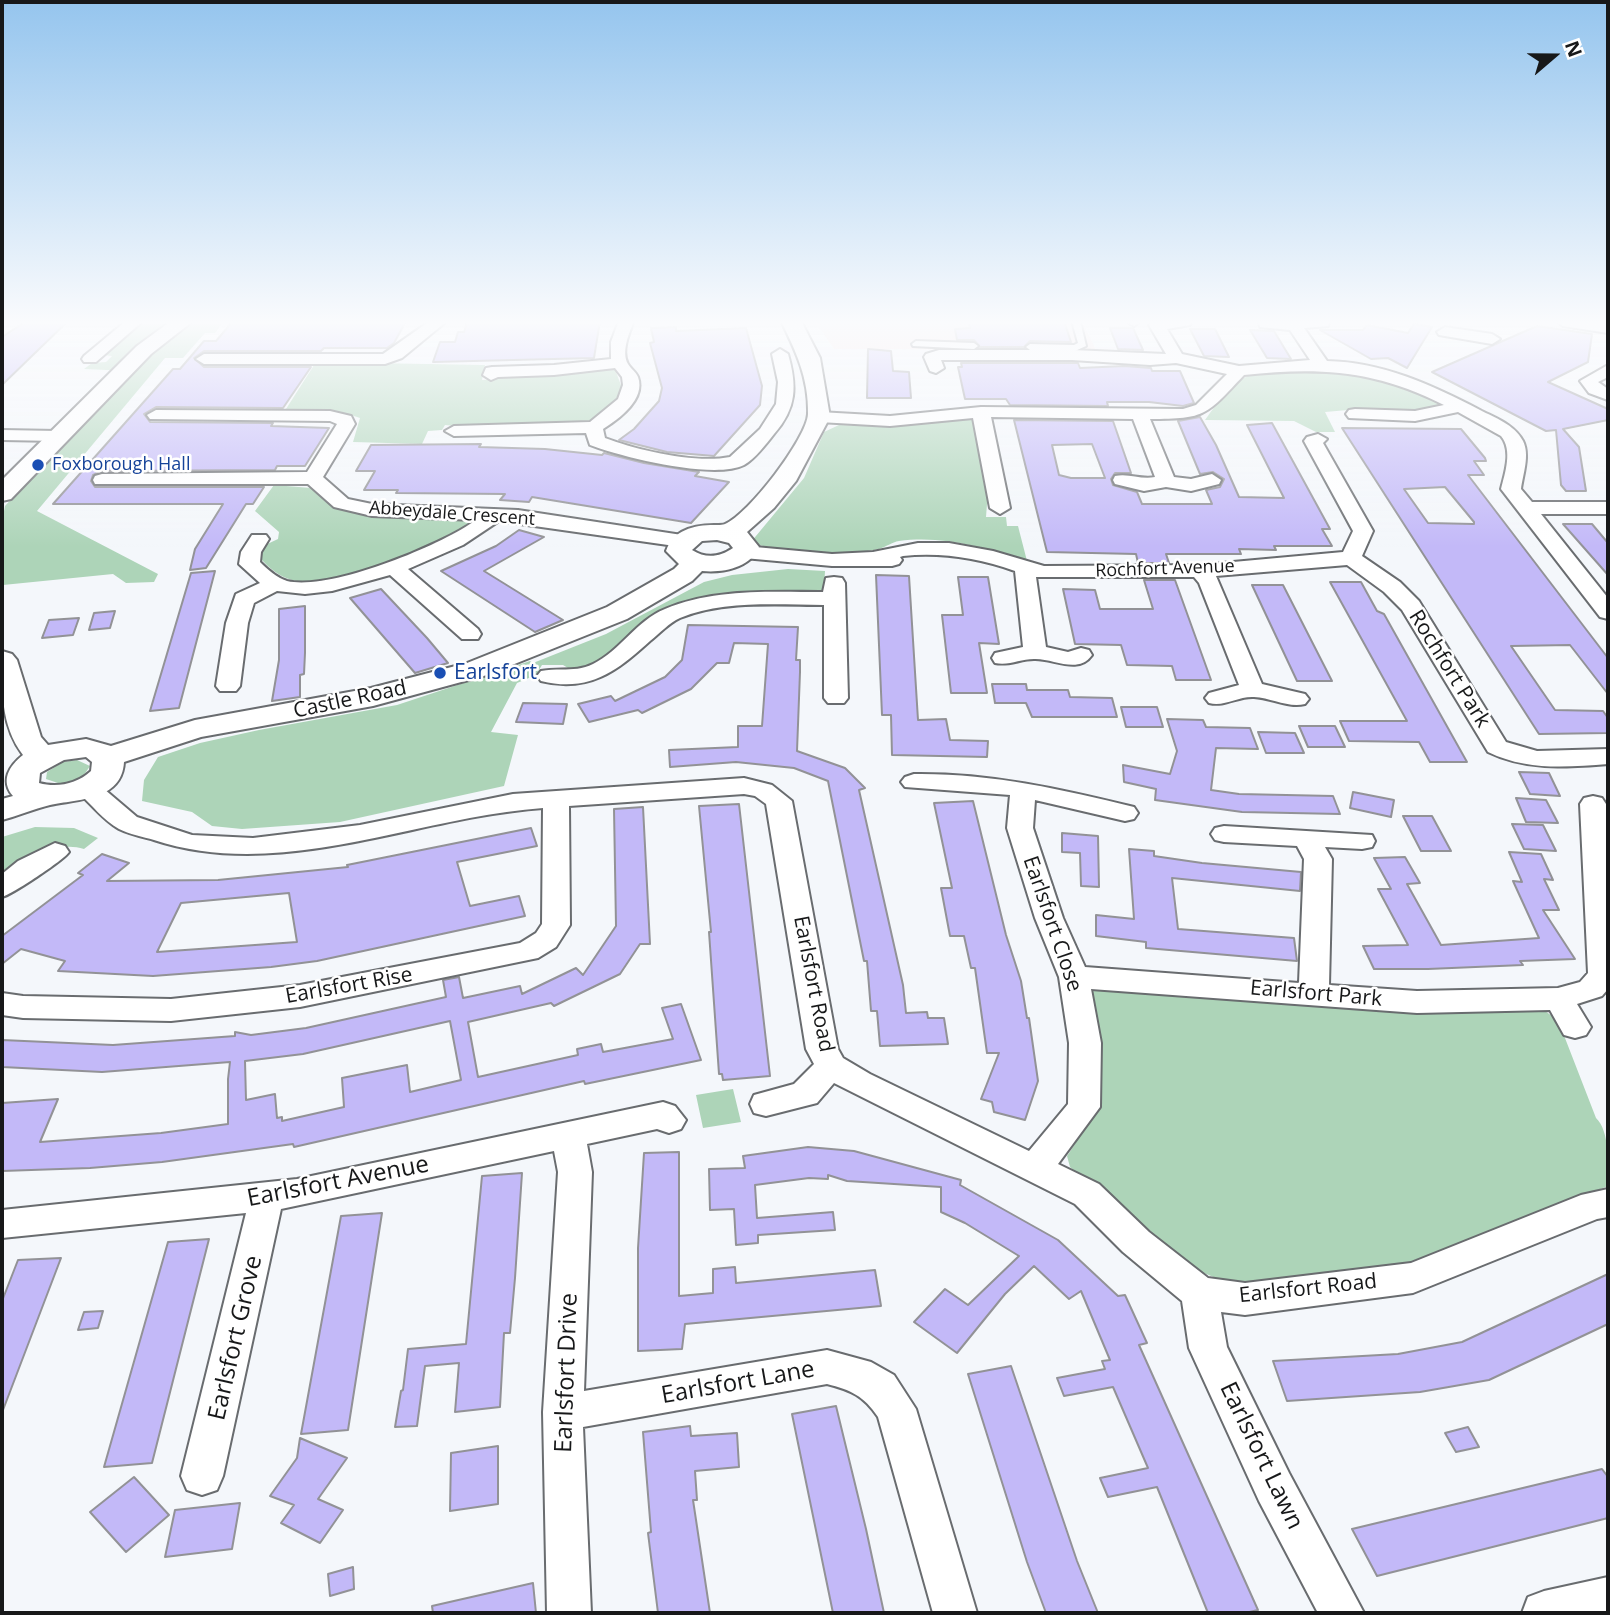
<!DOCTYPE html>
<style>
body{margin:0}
#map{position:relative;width:1610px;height:1615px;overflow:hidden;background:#f4f7fb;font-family:"Open Sans",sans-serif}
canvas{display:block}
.frame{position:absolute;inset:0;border:4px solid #171819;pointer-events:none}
.north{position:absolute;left:1519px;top:21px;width:70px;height:70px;-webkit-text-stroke:5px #fff;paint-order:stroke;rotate:70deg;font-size:19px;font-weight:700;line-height:28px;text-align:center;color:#171819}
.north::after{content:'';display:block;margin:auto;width:24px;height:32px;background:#171819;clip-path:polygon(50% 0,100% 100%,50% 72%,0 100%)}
</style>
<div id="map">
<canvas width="1610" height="1615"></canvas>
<div class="frame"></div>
<div class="north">N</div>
</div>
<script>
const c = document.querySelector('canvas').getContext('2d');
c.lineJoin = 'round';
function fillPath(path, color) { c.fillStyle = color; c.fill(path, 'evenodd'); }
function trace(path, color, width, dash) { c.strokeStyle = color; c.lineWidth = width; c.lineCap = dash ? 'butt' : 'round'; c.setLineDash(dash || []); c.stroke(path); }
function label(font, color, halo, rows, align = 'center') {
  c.font = font + ' "Open Sans",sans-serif'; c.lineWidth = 5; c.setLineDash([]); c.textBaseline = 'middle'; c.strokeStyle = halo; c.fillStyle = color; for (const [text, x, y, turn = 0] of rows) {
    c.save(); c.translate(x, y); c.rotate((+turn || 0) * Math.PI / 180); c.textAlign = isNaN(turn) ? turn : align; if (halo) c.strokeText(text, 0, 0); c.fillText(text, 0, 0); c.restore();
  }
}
fillPath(new Path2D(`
 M815 321H1082L1096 350 834 349Z`), '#fde7e5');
fillPath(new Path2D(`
 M144 321H224L215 333H205L183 358H165L37 511 158 574 154 582 126 583 113 574 3 585 2 521 5 506 129 371 84 369 92 363 106 362 112 356 103 355 113 343Z
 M316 362 485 365 482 380 495 379 501 374 603 367 615 369 622 388 609 412 583 424 467 427 445 425 442 430 428 431 422 444 353 442 360 418 351 415 286 409Z
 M1262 370 1367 372 1444 403 1443 406 1422 413 1360 409 1325 412 1335 432H1316L1294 421 1205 420C1221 398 1235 378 1262 370Z
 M946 418H972L977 421 992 500 987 504 986 517H1006L1007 526H1018L1027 561C986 548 943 535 899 541 892 542 886 547 879 549 854 555 773 553 751 542L804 478 824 432 839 425 886 426Z
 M274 485 311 488 330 503 365 513 476 516 482 522C440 541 336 591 292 580 280 577 269 568 261 559V547L278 539 279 532 255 511Z
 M788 569 825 571 824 590 819 592 698 600 598 666 573 671 563 665H542L536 675 517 683 491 732 518 735 504 786 340 822 242 829 212 826 192 812 142 801 144 780 158 757 200 743 259 730 397 705 530 661 533 663 606 634 704 582 732 575Z
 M77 760 90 766 82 778 61 784 46 779 47 772 63 762Z
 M35 827 74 828 98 838 84 849C51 839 28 865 2 883V837Z
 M1103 987 1542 1009 1558 1020 1596 1118C1610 1131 1608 1165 1608 1186L1394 1268 1265 1284 1228 1283 1187 1266 1070 1167 1067 1156 1075 1144 1091 1110 1090 996 1095 989Z
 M733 1089 741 1122 703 1128 696 1095Z`), '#add4b8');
const building = new Path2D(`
 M233 321H406L394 343 387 348H324L321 351H204L194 358 204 367H311L283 408 156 407 144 414 150 422 273 423 271 426 329 428 305 466H277L275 470 102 471 93 475 91 481 95 487H264L253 504H246L206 568 190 570 195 549 223 504H53L173 369H180L204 341H216Z
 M583 321H600L594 358 433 362 440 342H455L458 332H464L467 322Z
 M968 321H1064L1071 342 1030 341 1024 347H980L974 340H957L955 329 970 328Z
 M25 322H67L2 385V337Z
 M1414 324 1432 327 1407 368 1388 358 1371 359 1320 330H1363L1367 325 1408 333Z
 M1537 326 1592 334 1588 362 1548 382 1608 409V420L1563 429 1579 447 1586 491H1566L1561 485 1556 430 1546 431 1432 372Z
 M676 327V331L746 328 762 386 760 405 714 456 667 452 619 440 634 429 659 401 662 388 650 343 654 342 651 328Z
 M1110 328H1133L1143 350 1118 349Z
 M1190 329H1215L1229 357 1204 356Z
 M1250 330 1274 331 1291 359 1267 358Z
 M868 349 891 351 893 371 909 372 911 398H867Z
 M961 363H1078L1080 368 1124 366 1151 368 1152 371H1180L1194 403 1183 406 1149 402H1107L1108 406 1010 405 1006 399H965L958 367H962Z
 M1200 417 1216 445 1239 497 1284 498 1247 425 1272 423 1330 529H1322L1332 546H1274L1276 550 1239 549 1241 554H1166L1169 563H1138L1136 554 1047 552 1014 420 1113 421 1131 473H1115L1111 479 1113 485 1137 492 1142 504H1212L1206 490 1220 487 1224 479 1213 472 1200 474 1178 421ZM1092 444 1105 478H1071L1059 475 1052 445Z
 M1342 428 1461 429 1485 458 1486 461H1474L1484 475H1468L1608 658V694L1570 645 1511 646 1555 710 1603 711 1608 718V733L1539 734ZM1445 487 1474 522V524L1428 523 1404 489Z
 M481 444 479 447 545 449 602 455 604 453 644 463 699 472 695 476 729 482 691 523 532 497 529 502 500 500 505 494 396 493 398 490H364L375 471H356L371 445Z
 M1563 524H1592L1608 543V575Z
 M519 530 544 537 484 571 563 620 535 632 441 571 496 546Z
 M215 571 179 708 150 711 191 573Z
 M876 575 909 576 918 720 946 719 950 740 988 741 987 757 892 755 891 715H882Z
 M958 577H988L999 644 979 643 987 693H951L942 615H963Z
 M1144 580H1175L1211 680H1176L1172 666 1127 665 1121 645 1075 644 1063 589 1095 590 1100 609H1153Z
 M1330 582H1361L1377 611 1384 614 1467 762H1430L1419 742 1349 741 1340 721H1407Z
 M1252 585H1283L1332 681H1297Z
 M381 589 427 638 448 663 415 673 350 598Z
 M305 606V653L304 674 300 675V697L272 701 279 660V609Z
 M115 611 110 628 89 630 94 613Z
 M79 618 73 635 42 638 49 620Z
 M688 625 798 627 796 660H800V672L797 751 845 768 865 788 859 790 903 985 906 1013 927 1012 928 1018H944L948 1044 880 1046 877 1011H871L867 961H864L828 781 794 768 736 762 670 767 669 750 738 747V726H762L768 644 734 643 729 663H717L691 689 642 713 638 710 589 722 578 704 611 696 615 701 665 677 682 660Z
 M992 684H1026L1027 690H1068L1070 697 1112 698 1117 717H1032L1026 703H995Z
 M523 703 567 704 563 724 516 722Z
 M1121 707H1157L1163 727H1126Z
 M1167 719 1203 720 1206 727 1250 728 1258 749 1216 748 1211 790 1239 794 1333 796 1340 814 1242 812 1155 800 1156 789 1124 782 1123 765 1170 774 1177 751Z
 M1299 726H1335L1345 747H1308Z
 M1258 732 1295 733 1304 753H1266Z
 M1519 772 1549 773 1560 796 1530 794Z
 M1353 792 1394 800 1391 817 1350 808Z
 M1516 798 1546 800 1558 823 1526 822Z
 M973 801 1006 935 1021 981 1027 1018H1029L1038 1081 1025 1120 994 1112 992 1102 981 1099 999 1053H987L975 968H971L964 936H950L941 888H952L934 803Z
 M739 804 770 1076 723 1080 722 1074H719L709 932H711L699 806Z
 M643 807 650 944H640L620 974 554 1006 551 1003 468 1022 478 1077 578 1055 577 1049 601 1044 603 1052 673 1039 662 1008 681 1004 701 1060 585 1084 584 1081 294 1147 293 1144 162 1162 90 1168 2 1171V1103L58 1099 40 1142 161 1133 228 1124V1079L230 1062 102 1072 2 1067V1040L113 1045 235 1036V1032L251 1035 306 1028 446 997 443 980 459 977 463 998 520 986 522 994 576 968 583 975 616 926 614 809ZM450 1021 461 1080 410 1092 407 1065 342 1078 344 1107 282 1121V1117L277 1118 275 1094 246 1100 245 1061 303 1054Z
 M1403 816H1432L1451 851H1421Z
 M1512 824 1543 825 1556 851 1524 849Z
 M531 828 537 846 457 862 470 906 519 896 525 916 317 961 271 967 153 976 58 971 65 961 21 949 2 964V936L83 875 78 873 102 854 129 863 107 881 218 880 348 867 347 865ZM289 893 297 942 157 952 181 903Z
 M1062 833 1098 836 1099 887 1081 886 1080 853 1062 852Z
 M1129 849 1154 851V856L1202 863 1301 872 1300 891 1172 878 1178 929 1294 938 1297 961 1146 948V942L1096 936V915L1134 919Z
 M1509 852 1541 854 1553 880 1544 879 1559 910H1543L1575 959 1520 961 1523 965 1428 969H1374L1363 946 1408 945 1378 889H1391L1374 858 1405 857 1420 883 1407 884 1441 945 1539 938 1513 881 1522 882Z
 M808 1147 854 1151 961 1180 960 1185 1058 1240 1118 1296 1125 1295 1147 1343 1139 1345 1258 1610 1245 1613H1208L1157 1487 1108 1497 1100 1478 1148 1468 1113 1387 1064 1396 1057 1378 1105 1369 1102 1361 1110 1360 1081 1291 1069 1299 1034 1266 1005 1294 957 1353 914 1322 945 1289 968 1305 1019 1256 965 1223 941 1212V1187L847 1181 828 1175V1179L809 1178 755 1185 757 1218 833 1212 835 1230 758 1235V1243L736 1245 734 1209 710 1210 709 1169 745 1168 743 1156Z
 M679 1152V1296L713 1293V1269L735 1267 736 1283 875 1270 881 1306 685 1324 682 1349 638 1351V1248L644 1153Z
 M522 1173 515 1278 510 1333H504L500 1407 455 1412 459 1363 425 1366 417 1426 395 1427 401 1391 403 1390 408 1349 466 1344 482 1176Z
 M382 1213 348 1430 301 1434 341 1216Z
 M209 1239 152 1463 104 1467 168 1242Z
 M61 1258 3 1410H2V1301L18 1260Z
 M1608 1274V1324L1489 1380 1420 1392 1287 1401 1273 1361 1398 1354 1462 1342Z
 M103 1311 98 1328 78 1330 84 1312Z
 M1011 1366 1077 1561 1098 1613H1046L1027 1562 968 1374Z
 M836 1406 866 1529 884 1613H833L792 1414Z
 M690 1426 691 1436 737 1433 739 1467 695 1471 697 1500H693L710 1613H658L648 1533 651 1532 643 1432Z
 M1468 1427 1479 1447 1456 1452 1445 1433Z
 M300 1438 347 1458 318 1499 343 1510 320 1543 281 1523 294 1505 270 1496 297 1458Z
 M498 1446V1504L450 1511 451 1453Z
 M1602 1469 1608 1477V1518L1377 1576 1352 1529Z
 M134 1477 169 1515 126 1552 90 1512Z
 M240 1503 232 1549 165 1557 175 1510Z
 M353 1567 354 1589 330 1596 328 1574Z
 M533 1583 536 1613H433L432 1606Z`);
fillPath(building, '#c3b9f8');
trace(building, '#929296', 2);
const service = new Path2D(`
 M1072 321H1080L1086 346 1075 351 1030 350 1026 347 1030 344 1074 345 1078 343Z
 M916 341 974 343 978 346 974 349 913 346 912 344Z`);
const minor = new Path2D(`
 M126 321H143L96 362H84L82 359 84 356Z
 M430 321H447L402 358 385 364H204L196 359 204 354H383Z
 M619 321H634C629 333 621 352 628 364 631 369 636 372 638 377 646 399 619 419 603 429L605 438C637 450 695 464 730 457L760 429 776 404 778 382 772 354 780 349 788 354C797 386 797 408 774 434 766 444 755 459 744 465 714 480 621 457 590 445L586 433 454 436 445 431 454 426 590 422 618 399 623 385 622 377 615 368 554 375 498 377 491 380 483 375 486 368 492 367 554 365 611 359V342Z
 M1126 321H1141L1134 326Z
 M1192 321 1190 325 1167 329 1182 354 1239 366 1310 360 1290 330 1260 327 1259 321H1330L1328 326 1304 328 1327 361C1382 362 1432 385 1480 410 1495 418 1514 424 1523 441 1530 455 1523 474 1521 489L1532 502H1608V514H1541L1608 598V619L1600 617 1501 489C1505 473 1513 450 1501 436L1458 412 1415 421 1349 418 1346 414 1349 410 1355 409 1415 411 1444 405C1374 370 1320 367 1244 375 1206 415 1207 419 1150 419L1174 477 1191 479 1212 474 1221 480 1219 484 1191 491 1166 487 1144 491 1115 484 1113 480 1115 476C1129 473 1141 480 1155 477L1133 419 991 417 1010 508 1000 514 990 508 973 418 890 426 819 422 810 417 819 412 890 416 981 407 1183 409 1196 405 1227 374 1176 363 1150 365 1072 360H941L944 368 936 373 930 371 924 357 926 354 939 350H1072L1166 354 1149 325 1152 322Z
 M1556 321 1608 323V333L1563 326Z
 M1445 327 1492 334 1500 339 1492 344 1439 335 1437 332Z
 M1608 365V377L1598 382 1608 389V400L1589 393 1580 381Z
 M156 410 330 411 351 416 355 424 323 477 348 499 372 504 518 510 682 535 689 537 692 541 689 545 682 547 499 521 463 545 408 569 478 629 481 634 478 639H462L390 575 332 591 305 594 277 591 254 603 248 623 240 686 236 691H220L216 686 226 623 236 594 260 583 239 564 241 552 252 535H266L269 539 261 552 260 562C267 569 277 578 287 581 330 591 440 546 476 520L372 516 334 507 308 484H95L93 480 95 476 102 474 307 472 337 424 330 421 150 419 147 415Z
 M2 430 58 431 67 436 58 441 2 440Z
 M1318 434 1327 439 1323 443 1373 531 1362 556 1400 582 1419 601 1506 742 1537 751 1608 749V764C1567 767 1527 771 1488 752L1402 610 1384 592 1347 565 1216 576 1262 684 1305 694 1309 699 1305 704C1288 708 1272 698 1254 697 1238 696 1225 707 1209 703L1205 698 1209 693 1239 685 1199 583 1194 577H1036L1046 647 1068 652 1081 648 1089 650 1092 655C1078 675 1053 658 1034 659 1020 659 1009 666 995 663L992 658 995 653 1023 647 1015 571C978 558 942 552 903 556L900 557 902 560 899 564 892 566H832L744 558 737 556 734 552 737 548 744 546 832 554 873 552 918 543H949L993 551 1044 566 1200 565 1343 552 1353 531 1304 441 1307 437Z
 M834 577 842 578 845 583 848 698 844 703H828L824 698V605C778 605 723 600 680 618 669 623 660 633 650 641 617 671 589 693 541 681L537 676 541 671C558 667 576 673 593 664 620 651 637 620 665 609 714 588 772 592 823 592L826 578Z
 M914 774C990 773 1061 789 1134 807L1138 813 1134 819 1125 821 1035 800 1033 828 1063 918 1085 967 1299 983 1304 859 1297 846 1224 842 1215 840 1211 834 1215 828 1224 826 1372 835 1375 841 1372 847 1362 849 1325 847 1332 859 1329 985 1417 991 1558 988 1580 982 1588 973 1580 804 1584 798 1593 796 1602 798 1606 804 1608 989 1602 996 1577 1004 1591 1027 1586 1035 1575 1038 1564 1035 1550 1010 1417 1013 1091 989 1101 1043 1100 1107 1058 1164 1099 1184 1149 1232 1208 1278 1245 1283 1411 1263 1581 1195 1608 1189V1217L1597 1219 1413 1293 1245 1315 1221 1312 1227 1347 1289 1473 1364 1613H1318L1259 1501 1189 1348 1182 1301 1123 1252 1075 1204 834 1083 817 1103 766 1116 754 1113 750 1104 754 1095 794 1084 814 1064 806 1049 766 804 755 796 744 794 569 806 570 925 556 947 538 958 300 1007 171 1021 23 1018 2 1015V993L23 996 171 999 300 985 520 943 536 933 542 924 543 808C416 817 281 882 154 840 143 837 129 834 119 829 104 821 91 804 79 793L75 788 79 783 88 780 97 783 137 817 192 835 253 838 360 825 513 794 744 778 772 785 792 801 838 1049 843 1058 870 1074 1029 1151 1068 1104 1069 1043 1059 977 1035 918 1007 828 1010 795 905 787 901 782 905 777Z
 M55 843 65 846 69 852C64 860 11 895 2 897V874L18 861Z
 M663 1102 675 1106 686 1120 681 1129 669 1133 657 1129 587 1144 592 1172 584 1391 827 1350 871 1362 894 1375 916 1409 977 1613H933L878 1417C864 1396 851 1390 827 1384L583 1427 591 1613H547L543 1412 558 1172 554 1151 281 1209 223 1476 217 1490 202 1495 187 1490 181 1476 246 1213 2 1238V1210L297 1179Z
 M1608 1577V1613H1522L1528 1597 1544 1591Z`);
const tertiary = new Path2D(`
 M171 321H193L151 354 11 499 2 501V480L137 346Z
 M781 321H801L820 358 830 417 796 481 774 508 747 532 759 547C750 568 723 573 702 571L692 581 627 619 487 675 373 706 201 737 124 762C122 801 77 799 50 805 33 809 18 816 2 820V799L13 796C0 781 9 766 23 755 0 725 2 688 2 651L12 654 17 660 41 737 48 745 86 739 111 746 195 720 371 688 467 663 607 607 674 569 679 564 666 551C673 530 694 525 714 525 716 525 724 525 725 524 748 515 807 438 808 414 809 379 796 351 781 321ZM717 540 729 543 733 548C720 557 706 559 692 550L702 541ZM86 757 92 762 91 771C77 784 57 788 39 783L40 773 64 760Z`);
trace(service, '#696c6f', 4);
trace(minor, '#696c6f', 4);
trace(tertiary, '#696c6f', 4);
fillPath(service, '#fff');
fillPath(minor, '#fff');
fillPath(tertiary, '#fff');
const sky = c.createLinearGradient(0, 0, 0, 547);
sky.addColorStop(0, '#95c5ee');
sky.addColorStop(0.59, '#fafbfd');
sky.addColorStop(1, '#fafbfd00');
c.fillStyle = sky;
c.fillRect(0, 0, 1610, 547);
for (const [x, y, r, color] of [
 [38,465,7,"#1a4fb4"],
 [440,673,7,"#1a4fb4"]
]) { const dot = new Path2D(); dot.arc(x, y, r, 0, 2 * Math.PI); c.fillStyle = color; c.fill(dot); trace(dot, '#fff', 2.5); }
label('18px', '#164399', '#fff', [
 ["Foxborough Hall",52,465]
], 'left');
label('18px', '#171819', '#fff', [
 ["Abbeydale Crescent",452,514,4],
 ["Rochfort Avenue",1165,569,-2]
]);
label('21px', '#171819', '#fff', [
 ["Rochfort Park",1449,669,58],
 ["Castle Road",350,700,-12],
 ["Earlsfort Close",1052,924,71],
 ["Earlsfort Road",813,984,79],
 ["Earlsfort Rise",349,986,-10],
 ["Earlsfort Park",1316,994,5],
 ["Earlsfort Road",1308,1289,-6]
]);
label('21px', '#164399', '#fff', [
 ["Earlsfort",454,673]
], 'left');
label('24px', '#171819', '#fff', [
 ["Earlsfort Avenue",338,1182,-11],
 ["Earlsfort Grove",236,1338,-77],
 ["Earlsfort Drive",567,1373,-88],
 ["Earlsfort Lane",738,1383,-10],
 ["Earlsfort Lawn",1261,1456,64]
]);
</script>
